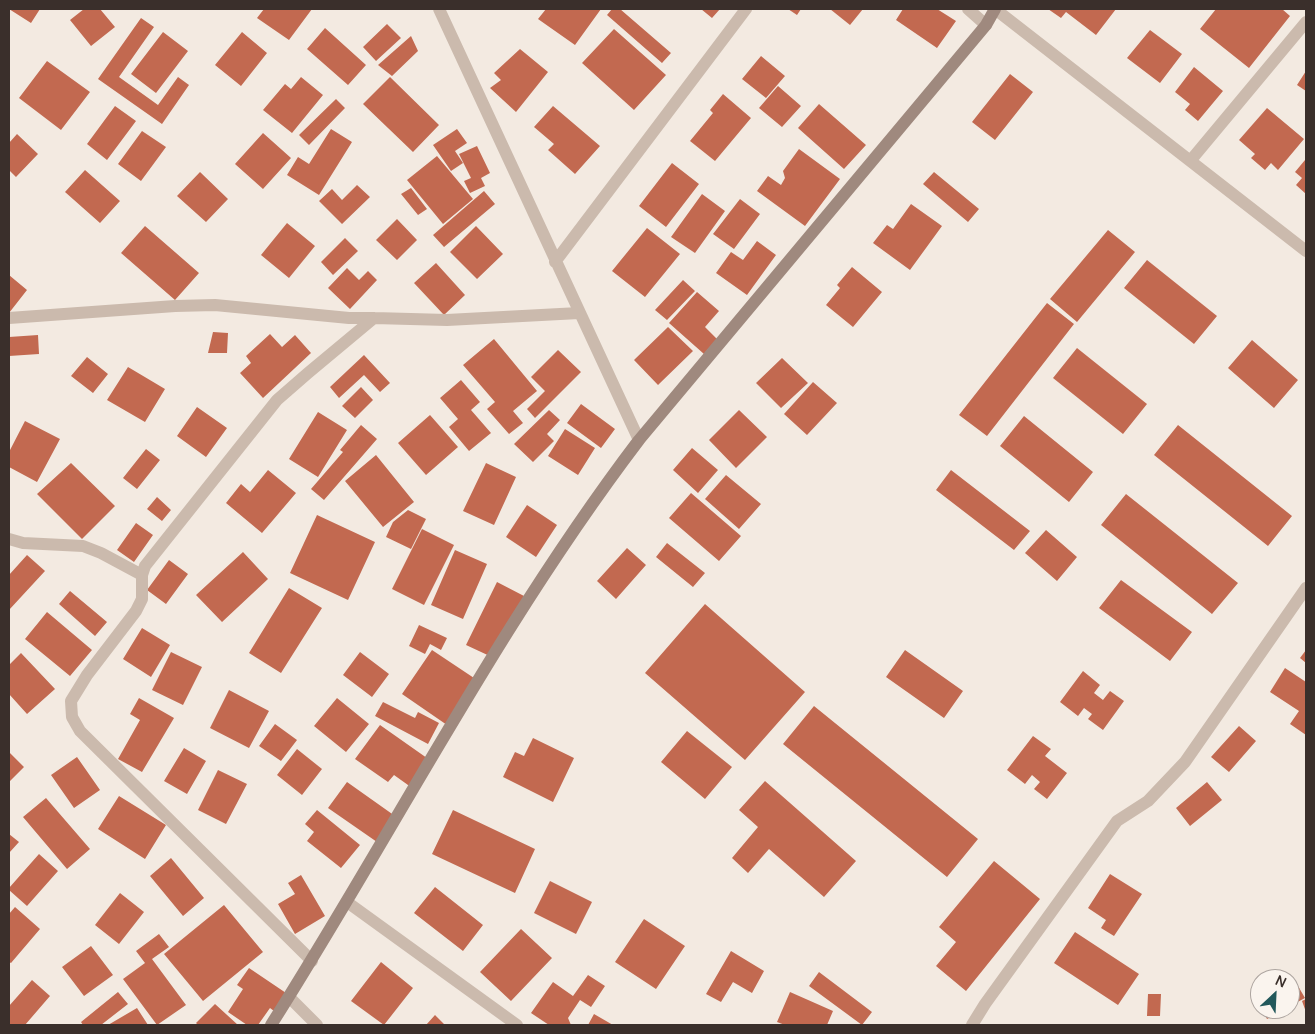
<!DOCTYPE html>
<style>
body{margin:0}
#map{position:relative;width:1315px;height:1034px;overflow:hidden;background:#f3eae1;font-family:Manrope,sans-serif}
canvas{display:block}
.frame{position:absolute;inset:0;border:10px solid #3a2f2b;pointer-events:none}
.north{position:absolute;left:1250px;top:969px;width:50px;height:50px;box-sizing:border-box;background:#faf4ee;border:1px solid #ada5a0;border-radius:50%;rotate:25deg;font-size:14px;font-weight:700;line-height:20px;text-align:center;color:#3a2f2b}
.north::after{content:'';display:block;margin:auto;width:18px;height:22px;background:#22585b;clip-path:polygon(50% 0,100% 100%,50% 72%,0 100%)}
</style>
<div id="map">
<canvas width="1315" height="1034"></canvas>
<div class="frame"></div>
<div class="north">N</div>
</div>
<script>
const c = document.querySelector('canvas').getContext('2d');
c.lineJoin = 'round';
function fillPath(path, color) { c.fillStyle = color; c.fill(path, 'evenodd'); }
function trace(path, color, width, dash) { c.strokeStyle = color; c.lineWidth = width; c.lineCap = dash ? 'butt' : 'round'; c.setLineDash(dash || []); c.stroke(path); }
fillPath(new Path2D(`
 M9 9H40L31 23Z
 M84 9H100L115 27 91 46 70 20Z
 M264 9H312L289 40 257 18Z
 M546 9H601L575 45 538 19Z
 M612 9H620L671 53 662 63 607 15Z
 M701 9H720L712 18Z
 M788 9H801L797 15Z
 M830 9H863L850 25Z
 M903 9H937L956 21 937 48 896 20Z
 M1048 9H1116L1096 35 1066 12 1061 18Z
 M1216 9H1282L1290 16 1249 68 1200 29Z
 M141 18 154 27 119 77 158 105 178 77 189 85 162 124 98 79Z
 M387 24 401 38 376 61 363 47Z
 M325 28 366 65 348 85 307 49Z
 M614 29 666 75 634 110 582 63Z
 M1150 30 1182 54 1160 83 1127 58Z
 M163 32 188 51 156 93 131 74Z
 M242 32 267 53 241 86 215 65Z
 M411 36 418 51 392 76 378 65Z
 M520 49 548 72 516 112 490 88 501 80 494 73Z
 M761 56 785 76 766 98 742 79Z
 M47 61 90 92 61 130 19 98Z
 M1194 67 1223 91 1198 121 1185 110 1190 104 1175 92Z
 M1306 71V91L1297 85Z
 M1010 74 1033 92 995 140 972 122Z
 M301 77 323 95 292 133 263 110 285 84 291 89Z
 M390 77 439 125 413 152 363 104Z
 M778 86 801 106 782 127 759 108Z
 M723 94 751 118 715 161 690 141 713 113 710 110Z
 M336 99 345 108 309 145 299 135Z
 M819 104 866 145 844 169 798 128Z
 M115 106 136 121 107 160 87 144Z
 M553 106 600 146 575 174 548 150 554 144 534 127Z
 M1267 108 1304 139 1278 170 1271 163 1265 170 1251 158 1255 154 1239 140Z
 M331 129 352 142 319 195 287 175 298 157 309 164Z
 M457 129 467 143 455 151 463 163 451 171 433 145Z
 M142 131 166 147 141 181 118 164Z
 M263 133 291 158 263 189 235 164Z
 M17 134 38 154 16 177 9 170V143Z
 M477 146 490 173 481 178 485 186 470 193 464 181 471 178 459 154Z
 M799 149 840 179 805 226 757 191 768 176 781 185 785 178 783 171Z
 M437 156 473 199 443 224 407 180Z
 M1305 160 1306 161V194L1296 185 1302 178 1295 172Z
 M672 163 699 184 666 227 639 206Z
 M85 170 120 201 100 223 65 192Z
 M200 172 228 199 206 222 177 196Z
 M934 172 979 209 968 222 923 184Z
 M357 185 370 197 342 224 319 201 332 189 342 200Z
 M411 188 427 209 418 215 401 194Z
 M484 191 495 204 444 247 433 235Z
 M702 194 725 211 695 253 671 237Z
 M740 199 760 214 734 249 713 234Z
 M911 204 942 226 910 270 873 243 887 225 893 229Z
 M397 219 417 240 397 260 376 240Z
 M287 223 315 246 289 278 261 255Z
 M145 226 199 273 175 300 121 253Z
 M476 226 503 254 477 279 450 252Z
 M647 228 680 254 645 297 612 271Z
 M1108 230 1135 252 1077 322 1050 299Z
 M345 238 358 251 333 275 321 262Z
 M757 241 776 255 747 295 716 273 731 252 743 260Z
 M1147 260 1217 316 1194 344 1124 288Z
 M436 263 465 295 444 315 414 283Z
 M852 267 882 292 853 327 826 305 840 288 837 285Z
 M347 268 359 280 368 271 377 280 350 309 328 288Z
 M9 275 27 290 9 313Z
 M683 280 695 291 667 320 655 310Z
 M697 292 719 311 705 327 717 339 704 354 669 323Z
 M1047 303 1074 324 987 436 959 415Z
 M668 327 693 351 658 385 634 360Z
 M213 332 228 333 227 353H208Z
 M270 334 282 347 295 335 311 353 263 398 240 373 251 363 246 356Z
 M38 335 39 354 9 356V337Z
 M494 339 537 391 513 411 523 423 509 434 487 409 495 402 463 365Z
 M1252 340 1298 380 1274 408 1228 368Z
 M1077 348 1147 404 1123 434 1053 378Z
 M558 350 581 372 535 418 527 409 545 391 531 377Z
 M364 355 390 383 380 392 364 375 339 398 330 387Z
 M87 357 108 374 93 393 71 376Z
 M782 358 808 383 781 408 756 383Z
 M128 367 165 389 145 422 107 400Z
 M461 380 480 402 471 410 491 433 469 451 449 427 458 419 440 398Z
 M813 382 837 403 807 435 784 414Z
 M361 387 373 400 355 418 342 406Z
 M581 404 615 429 601 448 567 423Z
 M197 407 227 428 206 457 177 436Z
 M549 410 560 420 547 434 554 441 533 462 514 444Z
 M739 410 767 437 736 468 709 440Z
 M318 412 347 430 318 477 289 459Z
 M430 415 458 447 426 475 398 443Z
 M1024 416 1093 472 1069 502 1000 446Z
 M25 421 60 439 37 482 9 467V452Z
 M361 425 377 439 324 500 311 489 343 452 340 450Z
 M1178 425 1292 516 1268 546 1154 455Z
 M565 429 595 448 578 475 548 456Z
 M692 448 718 470 698 493 673 470Z
 M146 449 160 460 137 489 123 478Z
 M376 455 414 502 383 527 345 481Z
 M71 463 115 506 82 539 37 494Z
 M486 463 516 477 494 525 463 511Z
 M268 470 296 493 262 533 226 503 241 484 250 492Z
 M951 470 1030 531 1014 550 936 490Z
 M726 475 761 504 739 529 705 499Z
 M691 493 741 536 719 561 669 518Z
 M1126 494 1238 583 1212 614 1101 525Z
 M157 497 171 510 162 521 147 509Z
 M527 505 557 525 536 557 506 537Z
 M408 510 426 519 411 549 386 537 393 522Z
 M317 515 375 542 348 600 290 573Z
 M136 523 153 535 134 562 117 550Z
 M422 529 454 545 424 605 392 589Z
 M1046 530 1077 557 1057 581 1025 553Z
 M667 543 705 573 693 587 656 557Z
 M627 548 646 565 616 599 597 581Z
 M455 550 487 564 463 619 431 605Z
 M243 552 268 579 222 622 196 595Z
 M27 555 45 571 9 610V575Z
 M169 560 188 574 166 604 147 590Z
 M1121 580 1192 632 1170 661 1099 608Z
 M497 582 524 596 494 658 466 645Z
 M289 588 322 608 281 673 249 653Z
 M70 591 107 622 95 636 59 604Z
 M705 604 805 692 745 760 645 673Z
 M47 612 92 650 70 676 25 639Z
 M419 625 447 638 441 650 430 644 425 654 409 646Z
 M142 628 170 645 151 677 123 659Z
 M432 650 477 680 447 725 402 694Z
 M905 650 963 691 944 718 886 677Z
 M1306 650V663L1300 658Z
 M171 652 202 667 183 705 152 690Z
 M360 652 389 674 372 697 343 675Z
 M21 653 55 689 27 714 9 694V665Z
 M1285 668 1306 682V735L1290 724 1299 711 1270 692Z
 M1083 671 1100 685 1094 693 1103 700 1110 691 1124 701 1103 730 1088 719 1092 714 1084 708 1078 716 1060 702Z
 M229 690 269 711 249 748 210 728Z
 M139 698 174 718 142 772 118 759 140 720 130 714Z
 M337 698 369 724 346 752 314 726Z
 M383 702 415 718 418 712 439 723 428 744 375 716Z
 M814 706 978 839 947 877 783 744Z
 M275 724 297 740 281 761 259 746Z
 M380 725 434 763 415 790 394 775 388 782 355 759Z
 M1239 726 1256 741 1229 772 1211 757Z
 M687 731 732 767 705 799 661 762Z
 M1033 736 1051 749 1045 756 1067 773 1047 799 1034 789 1040 782 1032 775 1025 784 1007 770Z
 M533 738 574 758 553 802 503 777 515 752 524 756Z
 M184 748 206 761 187 794 164 781Z
 M297 749 322 769 302 795 277 775Z
 M9 752 24 767 9 782Z
 M77 757 100 790 74 808 51 775Z
 M218 770 247 784 226 824 198 810Z
 M765 781 856 861 824 897 769 849 748 873 732 858 758 827 739 810Z
 M347 782 395 816 377 842 328 808Z
 M1207 782 1222 800 1190 826 1176 808Z
 M119 796 166 825 145 859 98 829Z
 M46 798 90 849 67 869 23 817Z
 M317 810 360 845 341 868 307 841 314 832 305 824Z
 M453 810 535 849 515 893 432 854Z
 M9 834 19 842 9 853Z
 M39 854 58 871 27 906 9 890V888Z
 M171 858 204 898 183 916 150 876Z
 M994 861 1040 899 966 991 936 966 956 942 939 927Z
 M1110 874 1142 894 1114 936 1101 928 1106 920 1088 908Z
 M301 875 325 916 295 934 278 904 295 894 288 883Z
 M550 881 592 902 576 934 534 913Z
 M435 887 483 925 463 951 414 913Z
 M120 893 144 912 119 944 95 925Z
 M224 905 263 952 203 1001 164 954Z
 M15 907 40 929 11 963 9 962V914Z
 M644 919 685 946 656 989 615 962Z
 M521 929 552 958 511 1001 480 972Z
 M1075 932 1139 974 1118 1005 1054 963Z
 M159 934 169 947 152 959 186 1005 157 1025 123 979 145 963 136 951Z
 M91 946 113 975 84 996 62 967Z
 M731 951 764 971 752 993 733 982 721 1002 706 994Z
 M381 962 413 988 384 1025 351 1001Z
 M249 968 286 993 274 1011 270 1008 258 1025H247L228 1012 243 989 237 985Z
 M819 972 872 1012 862 1025 809 986Z
 M588 975 605 986 591 1007 580 1000 568 1018 571 1025H549L531 1013 553 982 573 996Z
 M32 980 50 996 25 1025H9V1006Z
 M1298 986 1305 998 1290 1006V990Z
 M118 992 128 1004 101 1025H83L81 1022Z
 M790 992 833 1011 827 1025H785L777 1022Z
 M1148 994H1161L1160 1016H1147Z
 M1306 999V1012L1302 1001Z
 M215 1004 238 1025H198L196 1023Z
 M137 1008 148 1025H108Z
 M1262 1009H1285L1267 1019Z
 M594 1014 613 1025H588Z
 M435 1015 445 1025H426Z`), '#c26950');
trace(new Path2D(`
 M439 9 639 440
 M968 9 986 25
 M995 9 1306 251
 M1191 160 1306 22
 M555 262 746 9
 M9 318 175 306 215 305 349 318H374L447 320 579 313
 M9 539 23 543 83 546 101 553 142 575
 M347 902 517 1025
 M312 961 80 731 72 717 71 701 87 675 136 611 142 599V575L145 566 277 400 308 373 374 318
 M289 997 317 1025
 M972 1025 985 1004 1117 821 1148 801 1185 762 1306 588`), '#cbbaad', 12);
trace(new Path2D(`
 M271 1025C394 831 499 624 639 440L986 25 995 9`), '#9f897e', 12);
</script>
